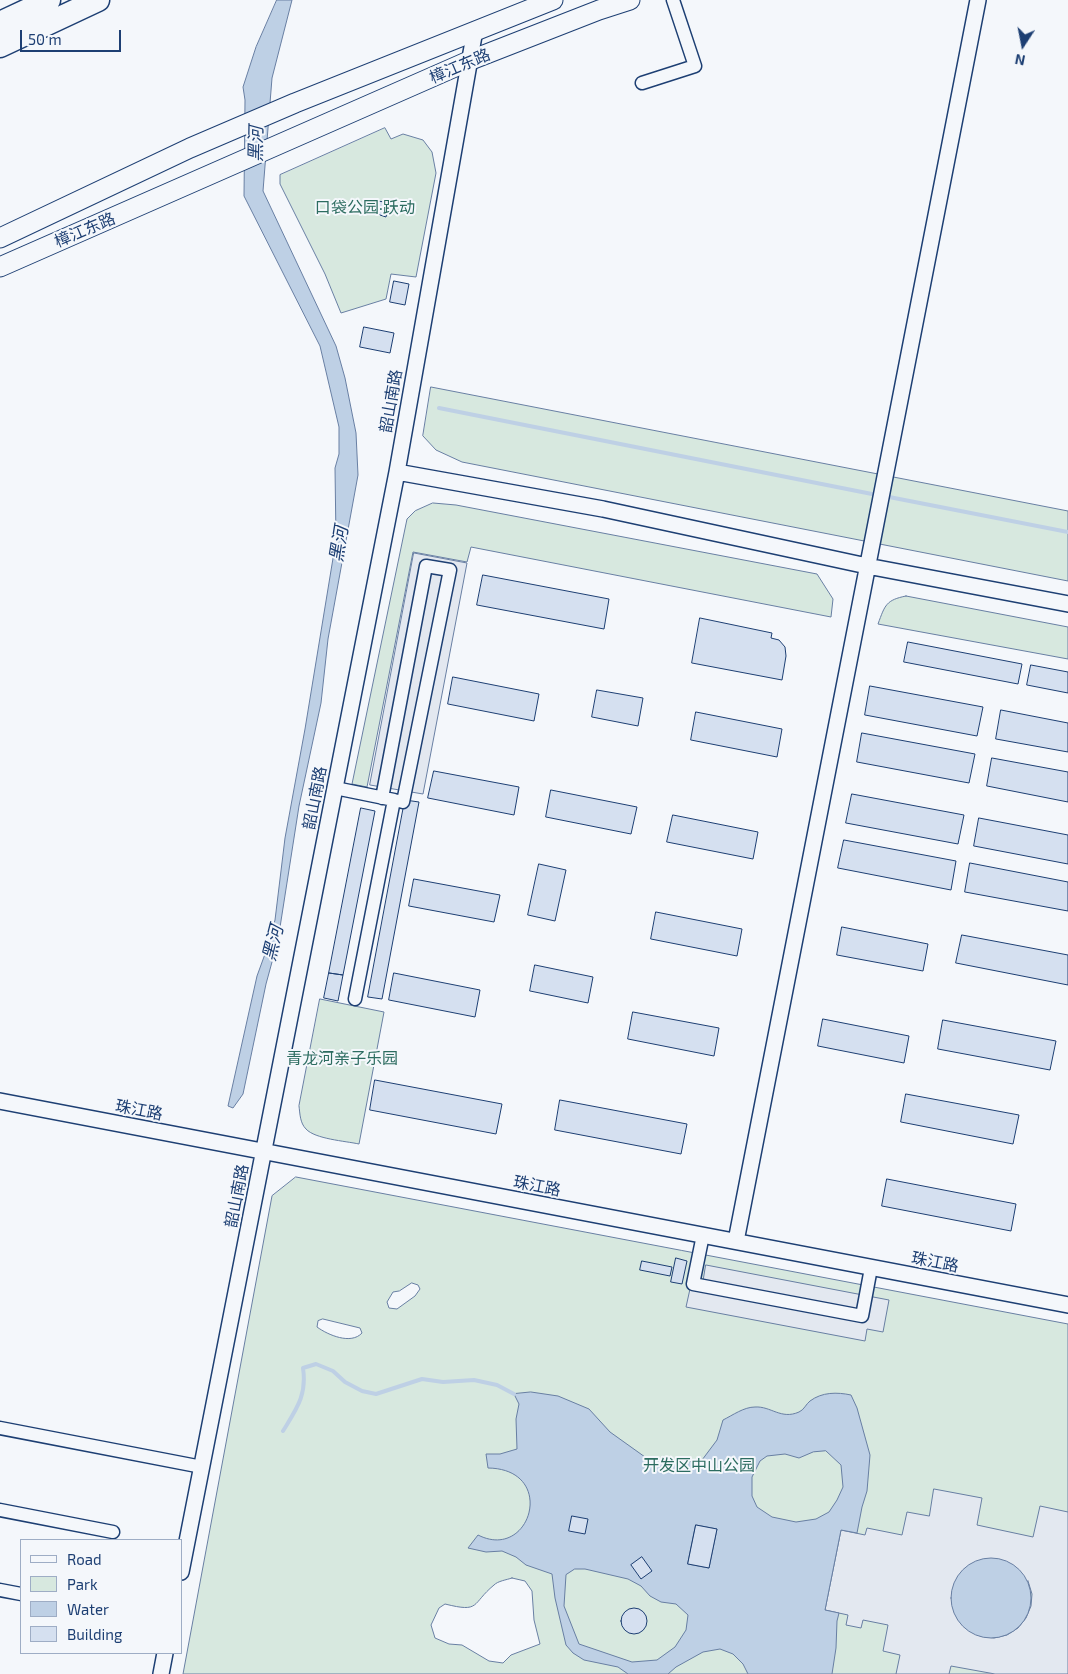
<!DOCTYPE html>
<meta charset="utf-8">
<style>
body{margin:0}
#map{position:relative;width:1068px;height:1674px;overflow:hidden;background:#f4f7fb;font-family:"Exo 2",sans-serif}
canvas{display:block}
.legend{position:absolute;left:20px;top:1539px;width:162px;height:115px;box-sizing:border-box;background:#f4f7fb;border:1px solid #9eadc5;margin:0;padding:6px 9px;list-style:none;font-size:15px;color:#1d3f73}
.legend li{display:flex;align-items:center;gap:10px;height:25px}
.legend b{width:25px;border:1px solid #9eadc5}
.north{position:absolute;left:998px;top:20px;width:50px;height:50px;-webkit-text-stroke:4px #f4f7fb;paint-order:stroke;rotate:191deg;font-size:14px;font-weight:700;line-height:20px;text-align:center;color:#1d3f73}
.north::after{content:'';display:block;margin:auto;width:18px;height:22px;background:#1d3f73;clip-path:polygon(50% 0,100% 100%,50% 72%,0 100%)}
.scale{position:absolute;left:20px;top:30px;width:101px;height:22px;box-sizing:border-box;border:2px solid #1d3f73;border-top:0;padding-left:6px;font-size:15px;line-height:18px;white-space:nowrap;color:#1d3f73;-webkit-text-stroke:4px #f4f7fb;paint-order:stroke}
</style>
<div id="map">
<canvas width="1068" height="1674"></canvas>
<ul class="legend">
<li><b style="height:6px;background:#f4f7fb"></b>Road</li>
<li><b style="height:14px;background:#d7e8df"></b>Park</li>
<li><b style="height:14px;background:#bed0e5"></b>Water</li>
<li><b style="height:14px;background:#d5e0f0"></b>Building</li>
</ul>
<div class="north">N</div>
<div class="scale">50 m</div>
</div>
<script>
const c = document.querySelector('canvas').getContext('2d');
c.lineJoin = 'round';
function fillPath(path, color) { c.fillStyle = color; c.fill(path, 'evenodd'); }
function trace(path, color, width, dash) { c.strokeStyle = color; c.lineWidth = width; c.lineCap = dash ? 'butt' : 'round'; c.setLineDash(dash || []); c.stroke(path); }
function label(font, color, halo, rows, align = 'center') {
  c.font = font + ' "Exo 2","Noto Sans SC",sans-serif'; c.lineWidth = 4; c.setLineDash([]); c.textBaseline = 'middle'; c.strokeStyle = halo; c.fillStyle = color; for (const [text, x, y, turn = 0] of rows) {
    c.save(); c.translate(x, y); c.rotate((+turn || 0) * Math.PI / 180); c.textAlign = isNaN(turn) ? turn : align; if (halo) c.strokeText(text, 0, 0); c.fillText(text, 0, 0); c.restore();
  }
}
const green = new Path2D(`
 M385 128 391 139 403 134 423 140 432 152 436 173 416 277 391 274 386 299 341 313 325 274 280 184V175Z
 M431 387 1068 511V581L462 462 436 450 423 436Z
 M433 503 456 505 817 574 833 599 831 617 471 547 467 562 413 552 367 787 352 784 407 519 415 511Z
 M906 596 1068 627V659L878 624C885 605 886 600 906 596Z
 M320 999 384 1012 359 1144C345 1141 315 1139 306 1129 300 1123 300 1114 299 1106Z
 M296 1177 1068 1324V1674H183L272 1196ZM412 1283 418 1285 420 1289 415 1296 397 1309 389 1308 387 1302 393 1292 399 1291ZM323 1319 360 1328 362 1333C351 1345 328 1335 317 1327L318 1321ZM512 1578 525 1581 532 1591 534 1620 540 1644 511 1655 503 1663 489 1661 462 1645 449 1644 435 1638 431 1625 439 1608 445 1604C481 1613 471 1604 494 1585 498 1581 506 1580 512 1578Z`);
fillPath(green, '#d7e8df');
trace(green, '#687fa3', 1);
const parking = new Path2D(`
 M414 553 467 563 423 794 370 785Z
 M706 1265 889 1300 883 1332 867 1329 865 1341 686 1307 690 1289 701 1291Z
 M934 1489 982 1498 977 1525 1033 1537 1040 1506 1068 1512V1674H995L951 1666 949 1674H896L900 1655 883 1651 888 1625 863 1620 861 1628 846 1625 848 1615 825 1610 841 1530 865 1535 867 1528 902 1535 907 1512 929 1516ZM1028 1581 1032 1594 1031 1606 1026 1618 1018 1628 1007 1635 994 1638 980 1636Z`);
fillPath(parking, '#e3e8f0');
trace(parking, '#687fa3', 1);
const water = new Path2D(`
 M277 0H292L272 78 263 191 336 346 345 378 356 433 358 475 328 639 321 703 299 806 278 940 266 984 243 1094 233 1108 228 1106 257 976 265 954 275 920 285 838 305 729 336 540 335 468 339 454V427L320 346 244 196 245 100 243 87 256 47Z
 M531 1392 558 1396 589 1409 610 1432 645 1457 680 1463 702 1460 717 1440 723 1420C733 1415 744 1407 755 1407 771 1406 781 1420 799 1412 804 1410 806 1404 810 1401 822 1392 837 1392 851 1395L857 1408 870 1455 867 1491 862 1507 857 1533 841 1530 825 1610 839 1613 837 1621 836 1648 832 1674H748L743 1664 733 1654 720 1649 703 1652 676 1667 668 1674H628L618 1667 584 1660 573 1653 566 1645 555 1598 552 1574 526 1565 516 1557 502 1551 486 1552 468 1548 478 1535C531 1562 558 1469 488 1468L486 1454H500L517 1449 516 1419 519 1404 514 1394ZM826 1451 841 1465 843 1487 837 1500 829 1512 816 1519 796 1522 772 1517 757 1507 752 1496V1477L760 1461 767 1456 785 1454 799 1458 813 1452ZM696 1525 717 1529 709 1568 688 1564ZM575 1569H585L628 1579 641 1586 650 1596 661 1602 676 1604 688 1615 686 1630 675 1647 657 1660 632 1662 579 1644 564 1606 566 1575Z
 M951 1598a40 40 0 1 1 80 0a40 40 0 1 1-80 0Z`);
fillPath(water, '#bed0e5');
trace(water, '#687fa3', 1);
trace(new Path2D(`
 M439 408 877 495
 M884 496 1068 532
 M283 1431C297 1408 307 1395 303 1368L316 1364 333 1371 345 1382 362 1391 376 1394 422 1379 443 1382 474 1380 497 1385 514 1394`), '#bed0e5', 4);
const building = new Path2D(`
 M378 201 384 202 387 212 386 217 380 215 371 205Z
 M394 281 409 284 405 305 390 302Z
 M364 327 394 333 390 353 360 347Z
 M483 575 609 599 604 629 477 605Z
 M700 618 772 633 771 638 779 640 785 647 786 656 782 680 692 663Z
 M908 642 1022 664 1018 684 904 662Z
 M1031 665 1068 672V693L1027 685Z
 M453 677 539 694 534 721 448 704Z
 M870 686 983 707 977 736 865 715Z
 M597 690 643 698 638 726 592 717Z
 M1001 710 1068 723V752L996 739Z
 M696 712 782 729 777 757 691 740Z
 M862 733 975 754 969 783 857 762Z
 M992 758 1068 772V802L987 786Z
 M434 771 519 787 514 815 428 798Z
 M551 790 637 807 631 834 546 817Z
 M852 794 964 815 958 844 846 823Z
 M405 800 419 802 382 999 368 997Z
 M361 808 375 811 343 975 329 973Z
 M673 815 758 832 753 859 667 842Z
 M979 818 1068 835V864L974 846Z
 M844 840 956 861 951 890 838 868Z
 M970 863 1068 882V911L965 892Z
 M539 864 566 870 555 921 528 915Z
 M414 879 500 895 494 922 409 906Z
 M656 912 742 929 737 956 651 939Z
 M842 927 928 944 923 971 837 955Z
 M962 935 1068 955V985L956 963Z
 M535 965 593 977 588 1003 530 991Z
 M329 973 343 975 338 1001 324 998Z
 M394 973 480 990 475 1017 389 1000Z
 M633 1012 719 1028 714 1056 628 1039Z
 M823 1019 909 1036 904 1063 818 1046Z
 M943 1020 1056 1041 1050 1070 938 1049Z
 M375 1080 502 1104 496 1134 370 1110Z
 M906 1094 1019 1115 1013 1144 901 1122Z
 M560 1100 687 1124 681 1154 555 1130Z
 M887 1179 1016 1204 1011 1231 882 1206Z
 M676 1258 687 1261 682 1284 671 1282Z
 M642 1261 672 1267 670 1276 640 1270Z
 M572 1516 588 1519 585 1534 569 1531Z
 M696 1525 717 1529 709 1568 688 1564Z
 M642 1557 652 1571 641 1579 631 1565Z
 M621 1621a13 13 0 1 1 26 0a13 13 0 1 1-26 0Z`);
fillPath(building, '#d5e0f0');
trace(building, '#1d3f73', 1);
const minor = new Path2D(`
 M642 83 695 66 673 0
 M335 788 394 800 355 999
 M382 798 426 566 450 570 403 802 394 800
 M703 1235 693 1284 862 1316 871 1268
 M0 1428 202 1467
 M0 1510 113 1532
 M0 1590 21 1594`);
const tertiary = new Path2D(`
 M397 472 603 509 867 566 1068 604
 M0 1101 1068 1305
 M736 1241 978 0
 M181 1572 397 472 475 30
 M161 1674 165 1653`);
const primary = new Path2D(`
 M0 238 190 148 295 103 553 0
 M0 267 471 60 599 10 630 0`);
const motorway = new Path2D(`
 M0 23 49 0
 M0 46 98 0`);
trace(minor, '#1d3f73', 15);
trace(tertiary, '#1d3f73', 18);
trace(primary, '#1d3f73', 21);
trace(motorway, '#1d3f73', 25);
trace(minor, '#f4f7fb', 12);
trace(tertiary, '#f4f7fb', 15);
trace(primary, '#f4f7fb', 19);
trace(motorway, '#f4f7fb', 22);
label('16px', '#1d3f73', '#f4f7fb', [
 ["樟江东路",460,66,-23],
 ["樟江东路",85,230,-23],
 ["韶山南路",391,401,-80],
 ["韶山南路",315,798,-79],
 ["珠江路",139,1110,11],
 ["珠江路",537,1186,11],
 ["韶山南路",237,1196,-79],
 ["珠江路",935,1262,11]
]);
label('16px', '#2c6c60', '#f4f7fb', [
 ["口袋公园·跃动",365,208],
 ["青龙河亲子乐园",342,1059],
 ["开发区中山公园",699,1466]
]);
label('italic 18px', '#1d3f73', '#f4f7fb', [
 ["黑河",256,144,-89],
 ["黑河",339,544,-81],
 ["黑河",273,943,-76]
]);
</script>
